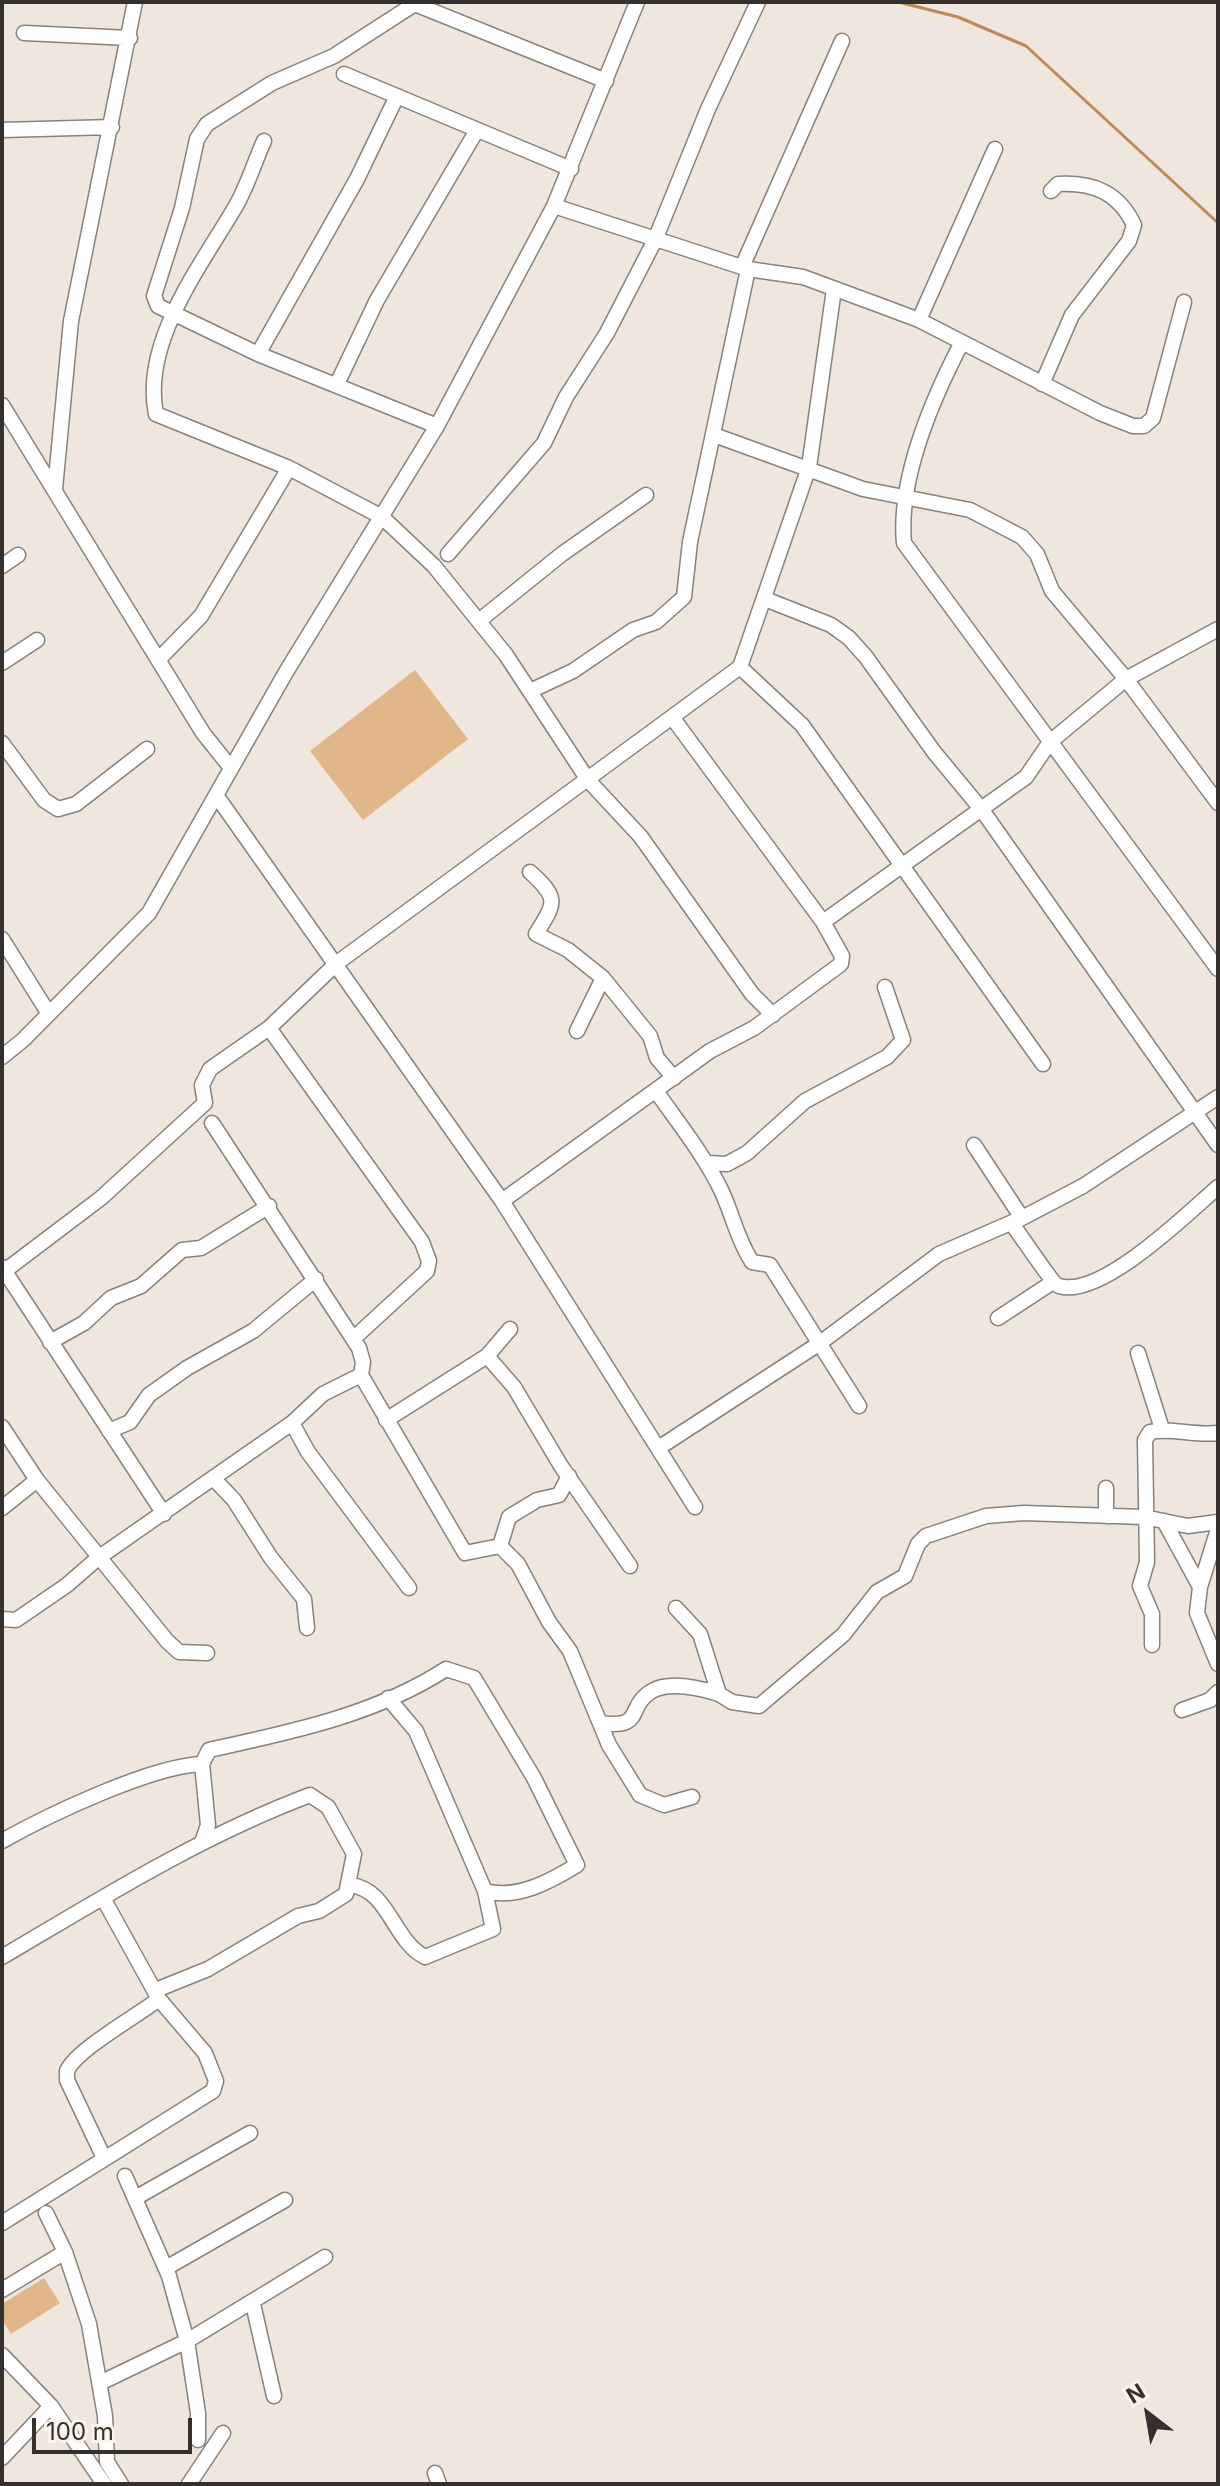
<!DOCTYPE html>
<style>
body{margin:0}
#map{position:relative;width:1220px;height:2486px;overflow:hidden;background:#efe6de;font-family:Inter,sans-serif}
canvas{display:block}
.frame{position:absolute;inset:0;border:4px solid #33302d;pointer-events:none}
.north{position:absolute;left:1108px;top:2374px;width:80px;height:80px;-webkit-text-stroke:6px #fcf4eb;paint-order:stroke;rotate:329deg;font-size:22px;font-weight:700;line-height:32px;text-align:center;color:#33302d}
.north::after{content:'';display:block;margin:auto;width:28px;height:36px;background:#33302d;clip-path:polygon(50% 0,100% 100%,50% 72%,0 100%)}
.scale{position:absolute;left:32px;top:2418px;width:160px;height:36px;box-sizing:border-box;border:4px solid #33302d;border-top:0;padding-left:10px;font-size:24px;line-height:28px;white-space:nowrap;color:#33302d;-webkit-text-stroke:6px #fcf4eb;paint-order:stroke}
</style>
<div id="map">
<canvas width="1220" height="2486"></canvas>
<div class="frame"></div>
<div class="north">N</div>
<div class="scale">100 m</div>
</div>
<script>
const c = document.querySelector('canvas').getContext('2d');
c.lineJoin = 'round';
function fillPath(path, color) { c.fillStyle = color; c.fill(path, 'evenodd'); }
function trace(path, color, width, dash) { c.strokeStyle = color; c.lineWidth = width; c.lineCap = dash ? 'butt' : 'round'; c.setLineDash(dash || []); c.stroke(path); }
fillPath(new Path2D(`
 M415 670 468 739 363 820 310 751Z
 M44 2278 60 2303 11 2334 2 2320V2304Z`), '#e1b78a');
trace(new Path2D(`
 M898 2 958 17 1026 46 1218 223`), '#ba8c5a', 3);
const minor = new Path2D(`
 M410 2 606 81
 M416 3 334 56 272 83 207 124 197 139 182 208 154 296 158 306 258 354 437 426
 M24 33 130 38
 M344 74 571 169
 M2 130 112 127
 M264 141C255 161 248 184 237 204 203 263 141 341 156 414L289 468 382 517 434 566 506 655 588 780 641 837 752 994 773 1015
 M554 206 748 269 803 277 879 305 919 320 1100 413 1133 426H1144L1153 418 1184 302
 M742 267 842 41
 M919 320 995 149
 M961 344C932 400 898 479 904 543L1218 969
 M258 354 357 179 397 96
 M337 384 377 300 477 130
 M1042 384 1072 315 1129 241 1134 225C1119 193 1094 182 1058 184L1051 191
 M2 405 203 733 231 768
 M714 435 863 489 970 510 1022 537 1037 554 1052 591 1126 679 1218 803
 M55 489 71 321 135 2
 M448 554 544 443 566 397 607 333 655 240 708 109 758 2
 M2 566 18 555
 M765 599 831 625 849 638 866 657 934 752 982 810 1218 1145
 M480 620 562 554 646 495
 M158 660 201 616 289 468
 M2 663 37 640
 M740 667 802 725 1043 1064
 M530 691 573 671 633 630 656 622 684 597 690 542 748 269
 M2 743 44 800 58 809 76 804 147 749
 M216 795 502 1201 695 1507
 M530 872C560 899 555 903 536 934L568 950 603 978 650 1036 657 1058 674 1078
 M823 922 1026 777 1050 742 1126 679 1218 629
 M2 939 49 1014
 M269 1028 422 1242 429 1261 427 1271 353 1339
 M577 1031 603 978
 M2 1057 23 1040 149 913 286 672 437 426 554 206 637 2
 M656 1091C679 1124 705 1156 722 1192 733 1216 737 1239 752 1262L770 1265 859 1406
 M212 1123 359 1348 363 1362 361 1375 465 1553 500 1546 509 1517 537 1500 559 1495 569 1476
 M974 1145 1022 1218
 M707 1163 727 1164 747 1153 805 1101 887 1057 903 1040 885 987
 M502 1201 710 1051 754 1028 841 964 842 956 823 922 672 717
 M1011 1223C1019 1232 1052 1284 1059 1286 1101 1299 1188 1213 1218 1187
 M2 1267 164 1514
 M2 1273 101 1198 205 1103 202 1085 210 1069 269 1028 337 963 740 667 809 467 834 289
 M998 1318 1053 1282
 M50 1342 84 1323 111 1298 141 1286 182 1250 201 1248 269 1206
 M1138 1353 1162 1429
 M487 1356 514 1387 561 1466 630 1566
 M386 1420 487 1356 510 1329
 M292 1423 308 1452 409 1588
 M2 1427 37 1480 167 1641 179 1652 207 1653
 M109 1431 130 1422 149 1395 187 1368 253 1331 316 1279
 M660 1447 820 1343 939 1254 1022 1218 1083 1186 1218 1097
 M213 1478 234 1500 271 1558 304 1599 307 1628
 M2 1508 37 1480
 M1106 1516V1488
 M1164 1521 1200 1587
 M1218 1529 1200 1587 1197 1613 1218 1664
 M500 1546 518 1564 549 1622 570 1651 609 1745 640 1795 664 1805 692 1797
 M676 1608 700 1634 719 1694 732 1702 759 1706 843 1635 877 1592 905 1576 918 1544 926 1536 986 1516 1024 1513 1144 1517 1188 1526 1218 1522
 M2 1619 16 1620 67 1585 98 1558 292 1423 323 1394 361 1375
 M1152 1645V1614L1140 1586 1147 1562 1145 1440 1150 1432C1170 1427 1194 1436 1218 1433
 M1182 1710 1210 1700 1218 1692
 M600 1723C646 1729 625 1707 652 1691 669 1681 700 1688 719 1694
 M202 1764 209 1750C291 1732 375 1715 446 1669L474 1678 534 1778 577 1865C551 1881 517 1900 485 1891
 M2 1841C48 1815 151 1766 202 1764L208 1825 202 1842
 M350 1885C389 1889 393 1941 425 1957L493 1929 485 1891 416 1731 388 1698
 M2 1957C102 1898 201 1836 310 1795L328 1807 354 1854 346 1894 319 1911 298 1916 208 1969 156 1990
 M104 2158 67 2080V2071C76 2050 137 2016 159 1999
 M137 2197 250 2133
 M46 2213 65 2252 89 2324 105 2416 107 2462 121 2484
 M2 2223 213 2091 216 2081 205 2053 159 1999 103 1898
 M166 2268 285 2200
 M2 2290 65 2252
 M253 2304 274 2396
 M2 2355 51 2406 104 2484
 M100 2383 187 2341 169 2276 125 2176
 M198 2440V2413L187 2341 325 2257
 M2 2458 51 2406
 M435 2473 439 2484
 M189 2484 223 2433`);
trace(minor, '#89817a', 17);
trace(minor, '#fff', 14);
</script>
